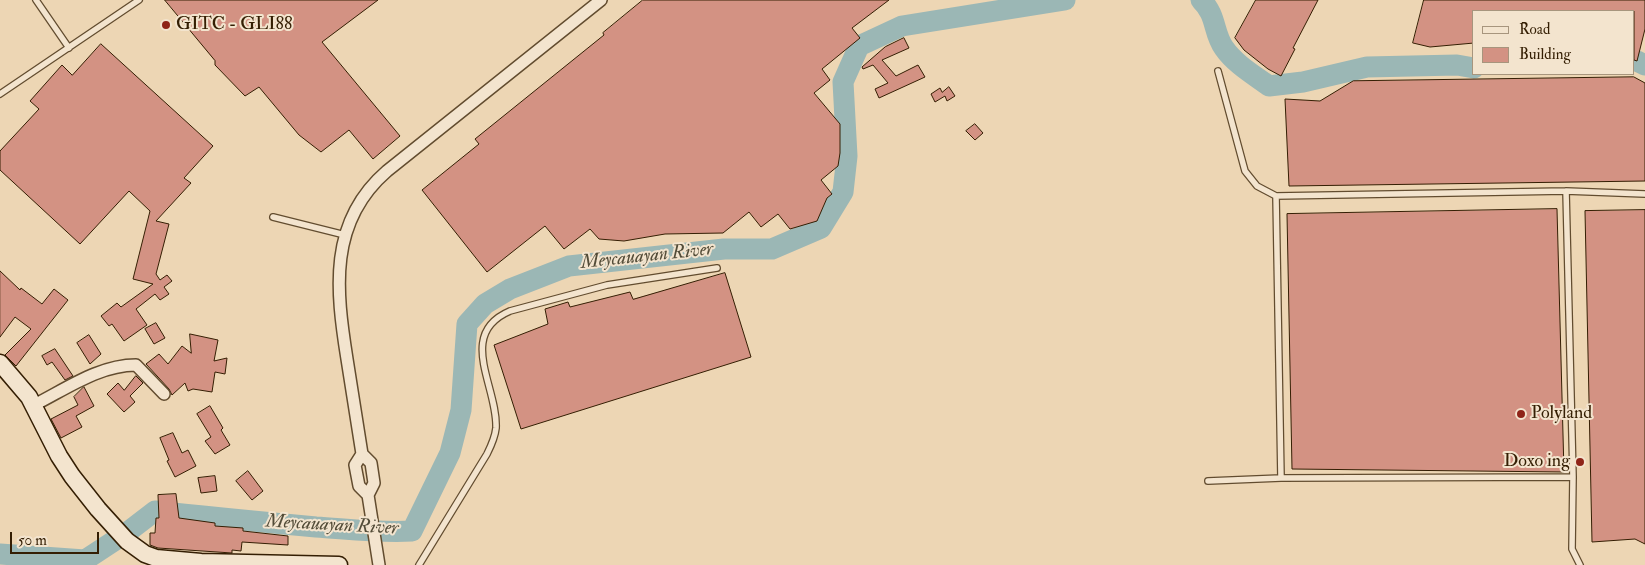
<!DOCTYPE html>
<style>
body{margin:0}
#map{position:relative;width:1645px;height:565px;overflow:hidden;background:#edd6b4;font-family:"IM FELL Double Pica",serif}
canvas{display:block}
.legend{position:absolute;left:1472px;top:10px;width:162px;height:65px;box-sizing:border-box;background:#f3e4ce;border:1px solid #a7957d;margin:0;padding:6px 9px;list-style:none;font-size:15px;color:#341e03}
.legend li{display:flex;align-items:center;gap:10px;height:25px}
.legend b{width:25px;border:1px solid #a7957d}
.scale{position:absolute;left:10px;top:532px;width:89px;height:22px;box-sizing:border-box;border:2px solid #341e03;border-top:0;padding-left:6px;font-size:15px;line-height:18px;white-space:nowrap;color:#341e03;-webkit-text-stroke:4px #f3e4ce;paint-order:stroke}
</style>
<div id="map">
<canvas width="1645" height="565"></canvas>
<ul class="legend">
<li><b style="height:6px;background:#f3e4ce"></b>Road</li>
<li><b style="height:14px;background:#d39283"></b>Building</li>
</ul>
<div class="scale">50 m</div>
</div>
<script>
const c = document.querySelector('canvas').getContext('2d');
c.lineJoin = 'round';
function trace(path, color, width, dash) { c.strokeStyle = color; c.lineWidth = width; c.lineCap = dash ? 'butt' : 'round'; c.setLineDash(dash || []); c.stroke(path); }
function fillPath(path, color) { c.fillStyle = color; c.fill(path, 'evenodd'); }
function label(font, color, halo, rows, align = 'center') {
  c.font = font + ' "IM FELL Double Pica",serif'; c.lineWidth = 4; c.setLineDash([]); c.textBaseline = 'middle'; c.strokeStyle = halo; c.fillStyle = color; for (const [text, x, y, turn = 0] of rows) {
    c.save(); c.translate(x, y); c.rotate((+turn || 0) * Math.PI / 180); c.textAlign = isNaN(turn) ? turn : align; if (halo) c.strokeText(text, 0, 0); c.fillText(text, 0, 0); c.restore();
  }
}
trace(new Path2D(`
 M1201 0C1217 15 1213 33 1224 48 1235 64 1254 75 1269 86L1303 82 1367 67 1457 65 1474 68
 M1634 61H1637L1645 65
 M125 534 155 511C209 517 262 522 316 527 348 529 380 533 412 531L450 453 461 410 467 324 485 304 510 289 569 266 724 249H772L821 228 843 192 847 156 843 82 859 46 902 26 1065 0
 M0 554 85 560 117 539`), '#9bb7b5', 21);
const building = new Path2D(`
 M165 0H378L322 42 400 136 373 159 349 130 321 152 299 135 259 87 245 96 215 65V61Z
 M643 0H889L852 28 860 38 822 69 830 80 814 93 840 124V153L838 166 821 180 832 194 827 198 817 221 790 229 778 214 761 227 749 212 723 233 665 234 624 241 599 239 590 229 564 249 545 226 487 272 422 190 479 144 475 139 604 35 603 33Z
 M1256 0H1318L1293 48 1295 49 1281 76 1268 69 1244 50 1235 38Z
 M1424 0H1645V29L1637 61 1634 60V11H1474V43L1430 47 1413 43Z
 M904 38 909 48 882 60 896 76 918 65 925 77 879 98 875 89 888 83 873 65 863 69 862 67 885 47Z
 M101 44 213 146 184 178 191 183 156 221 169 224 156 274 160 280 167 275 172 281 164 287 169 294 160 300 155 294 136 309 147 325 124 341 112 324 109 326 101 316 117 303 121 307 153 284 133 279 150 211 129 191 80 244 0 170V151L39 109 30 101 62 65 72 75Z
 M1634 77 1645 83V181L1289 186 1285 99 1320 101 1353 81Z
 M949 87 955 96 947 101 945 96 935 102 931 94 940 88 942 92Z
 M975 124 983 133 975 140 966 131Z
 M1557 209 1564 472 1292 469 1287 214Z
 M1645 210V544L1635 539 1592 542 1585 211Z
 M0 271 20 290 21 288 42 304 54 289 68 300 16 366 5 355 31 329 15 317 0 337Z
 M725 273 751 357 521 429 494 345 548 324 545 309 568 302 570 307 630 292 633 299Z
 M156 323 165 338 154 344 145 329Z
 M190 334 218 340 214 361 227 358 225 374 215 372 212 392 193 389 188 391 185 383 172 395 169 389 146 364 159 354 168 364 182 346 191 353Z
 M89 335 101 354 90 364 77 343Z
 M55 349 73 376 65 380 52 362 47 365 42 356Z
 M136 376 143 383 130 396 135 402 124 412 107 394 118 383 124 390Z
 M84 387 94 406 76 416 82 427 61 438 51 419 78 405 74 397Z
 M210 406 223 428 221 430 230 445 215 454 205 441 211 437 197 414Z
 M173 433 182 453 188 450 196 466 175 477 167 461 169 460 160 438Z
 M248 471 263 491 252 500 236 481Z
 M215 476 217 491 201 493 198 478Z
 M176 494 179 518 215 523V526L243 528V531L288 536V545L242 542 241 551 232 550V553L158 548 150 545V533H155L156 518H159L158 495Z`);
fillPath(building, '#d39283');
trace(building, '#341e03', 1);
const lane = new Path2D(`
 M36 0 69 48
 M1218 71 1245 171 1257 186 1276 196 1566 191 1645 194
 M0 94 139 0
 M1566 191 1573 477 1572 549 1580 565
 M1276 196 1281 478
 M273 217 345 235
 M1208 481 1281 478 1573 477
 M419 565 487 454C491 446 495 438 496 428 498 387 456 334 510 311L607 285 717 268`);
const street = new Path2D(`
 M34 405C66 389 99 365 136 365L164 394
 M362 454 355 465 359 486 368 495 379 565
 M368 495 374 483 371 463 362 454C357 422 352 391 347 359 336 290 328 222 387 171L601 0`);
const secondary = new Path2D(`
 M0 363 29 397 59 456 72 476 98 509 127 541 145 554 156 558 201 562 339 565`);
trace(lane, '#624c2f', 8);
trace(street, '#624c2f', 14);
trace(secondary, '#341e03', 19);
trace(lane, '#f3e4ce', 5.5);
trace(street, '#f3e4ce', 11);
trace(secondary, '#f3e4ce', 16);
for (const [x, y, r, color] of [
 [166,25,5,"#8f2418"],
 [1521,414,5,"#8f2418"],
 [1580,462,5,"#8f2418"]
]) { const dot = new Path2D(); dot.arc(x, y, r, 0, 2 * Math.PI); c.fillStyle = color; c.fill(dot); trace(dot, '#f3e4ce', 2); }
label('18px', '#341e03', '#f3e4ce', [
 ["GITC - GLI88",176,25],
 ["Polyland",1531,414],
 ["Doxo ing",1570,462,"right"]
], 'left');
label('italic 19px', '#534c38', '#f3e4ce', [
 ["Meycauayan River",647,257,-6],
 ["Meycauayan River",332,526,3]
]);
</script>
